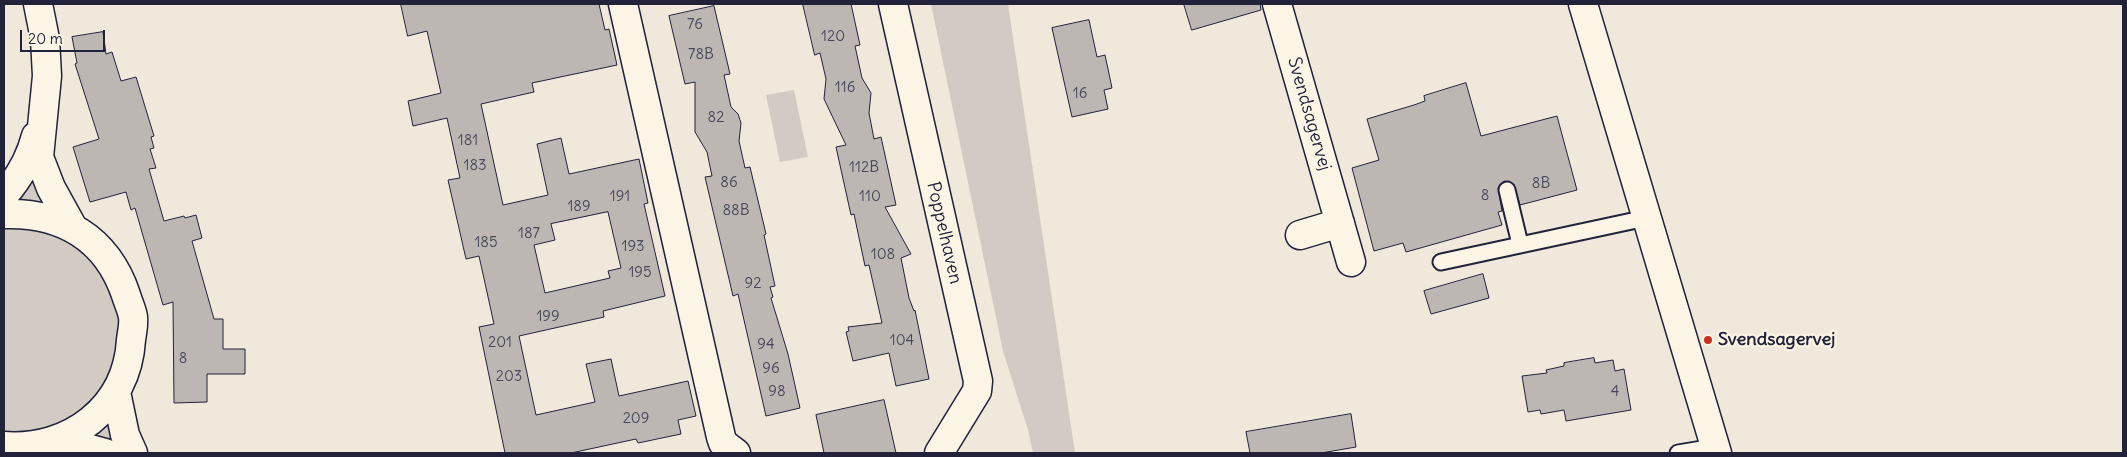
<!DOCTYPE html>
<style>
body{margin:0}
#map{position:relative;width:2127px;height:457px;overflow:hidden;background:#efe8db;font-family:Delius,sans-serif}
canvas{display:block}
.frame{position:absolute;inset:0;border:5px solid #22223b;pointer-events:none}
.scale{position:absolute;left:20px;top:30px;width:85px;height:22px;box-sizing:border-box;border:2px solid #22223b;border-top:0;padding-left:6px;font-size:15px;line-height:18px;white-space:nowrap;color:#22223b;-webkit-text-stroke:4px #fcf5e5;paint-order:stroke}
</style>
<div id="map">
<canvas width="2127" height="457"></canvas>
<div class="frame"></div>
<div class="scale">20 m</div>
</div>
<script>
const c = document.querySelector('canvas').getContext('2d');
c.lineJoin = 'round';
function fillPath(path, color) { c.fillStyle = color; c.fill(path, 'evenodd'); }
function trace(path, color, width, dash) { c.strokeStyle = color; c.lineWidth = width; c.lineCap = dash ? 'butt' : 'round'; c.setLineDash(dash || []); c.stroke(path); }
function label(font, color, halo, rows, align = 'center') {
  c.font = font + ' Delius,sans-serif'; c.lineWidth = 4.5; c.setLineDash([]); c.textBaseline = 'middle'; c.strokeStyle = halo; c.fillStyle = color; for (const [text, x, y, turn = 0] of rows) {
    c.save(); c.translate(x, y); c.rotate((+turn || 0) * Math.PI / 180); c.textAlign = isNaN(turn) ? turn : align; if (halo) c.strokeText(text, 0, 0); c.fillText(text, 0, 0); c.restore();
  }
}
fillPath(new Path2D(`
 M931 4H1008L1075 453H1033L1028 430 1003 351Z
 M794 90 808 157 780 162 766 95Z
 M33 170 46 203 11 199Z
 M4 224C19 226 55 229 67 236 73 238 78 244 82 248 135 291 132 375 77 416 55 432 29 432 4 434Z
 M109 419 125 453 88 438Z`), '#d1cbc3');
const building = new Path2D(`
 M401 4H599L605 30 609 29 617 65 532 83 534 92 481 104 503 205 548 195 537 144 561 138 569 174 639 159 648 203 644 204 665 296 603 311 604 317 519 336 536 415 595 402 586 364 611 359 619 396 688 381 696 416 678 420 681 434 638 443 636 439 571 453H505L479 327 494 324 479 256 466 259 448 180 460 178 447 118 413 126 408 101 441 93 427 31 408 36ZM608 212 621 268 608 271 610 278 545 293 534 245 555 240 551 224Z
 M803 4H851L860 45 855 46 862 78 871 93 869 113 874 139 881 137 896 205 885 207 911 254 901 258 909 298 914 311 915 310 929 379 896 386 889 353 853 361 846 332 849 331 848 327 882 323 869 265 865 266 854 214 851 215 836 147 846 145 824 99 826 79 820 53 815 55Z
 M1184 4H1260L1261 10 1192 30Z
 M714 6 730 74 724 75 731 107 738 114 741 123 739 141 745 168 750 167 766 234 764 235 775 286 770 287 773 297 771 298 788 354 800 408 766 416 738 294 733 296 705 177 712 176 707 152 695 132V82L685 84 669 16Z
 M1089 20 1097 57 1105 55 1112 88 1104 90 1108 109 1072 117 1052 28Z
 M103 32 106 54 112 52 121 81 136 77 154 136 151 137 154 148 150 149 156 168 149 169 164 221 184 216 185 218 196 215 202 238 192 241 214 319H223V349H245V374H207V402L174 403 173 302 163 305 135 208 131 210 126 192 90 202 73 147 99 139 75 64 77 63 72 37Z
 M1466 83 1481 136 1557 116 1577 190 1520 205 1514 184 1504 181 1498 188 1502 211 1498 212 1502 225 1406 252 1403 243 1374 251 1352 168 1379 160 1367 119 1414 105 1425 101 1424 96Z
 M1483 274 1489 298 1431 314 1424 291Z
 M1594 358 1595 363 1613 360 1615 371 1624 369 1631 410 1566 421 1564 410 1541 414 1540 410 1528 412 1522 376 1547 373 1546 370 1564 366V363Z
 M884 400 896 453H824L816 415Z
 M1351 414 1356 447 1321 453H1250L1246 432Z`);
fillPath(building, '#bcb7b3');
trace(building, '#22223b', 1);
const lane = new Path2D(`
 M1507 190 1520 244
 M1441 262 1646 218
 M1678 453 1714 447`);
const street = new Path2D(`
 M38 4 45 39 47 76 39 157 51 188 72 226
 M623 4 721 437 723 443 736 453
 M893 4 978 381 977 391 939 453
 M1277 4 1351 262
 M4 195C20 177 30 159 36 136
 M4 214C62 212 107 238 126 295 128 302 132 310 133 317 134 324 132 332 131 340 127 408 70 451 4 446
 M1300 235 1340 223
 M116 392 125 435 133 453
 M57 440 105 453`);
const secondary = new Path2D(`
 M1583 4 1717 453`);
trace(lane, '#22223b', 19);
trace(street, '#22223b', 31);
trace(secondary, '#22223b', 31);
trace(lane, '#fcf5e5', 15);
trace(street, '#fcf5e5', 28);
trace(secondary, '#fcf5e5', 28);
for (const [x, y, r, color] of [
 [1708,340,5,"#c8321e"]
]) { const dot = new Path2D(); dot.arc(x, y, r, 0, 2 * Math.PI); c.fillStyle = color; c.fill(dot); trace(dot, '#fcf5e5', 2); }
label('15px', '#484759', null, [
 ["76",695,25],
 ["120",833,37],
 ["78B",701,55],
 ["116",845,88],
 ["16",1080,94],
 ["82",716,118],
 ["181",468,141],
 ["183",475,166],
 ["112B",864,168],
 ["86",729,183],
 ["8B",1541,184],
 ["8",1485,196],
 ["191",620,197],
 ["110",870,197],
 ["189",579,207],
 ["88B",736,211],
 ["187",529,234],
 ["185",486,243],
 ["193",633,247],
 ["108",883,255],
 ["195",640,273],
 ["92",753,284],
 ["199",548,317],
 ["104",902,341],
 ["201",500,343],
 ["94",766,345],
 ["8",183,359],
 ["96",771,369],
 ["203",509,377],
 ["98",777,392],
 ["4",1615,392],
 ["209",636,419]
]);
label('18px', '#22223b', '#fcf5e5', [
 ["Svendsagervej",1309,114,74],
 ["Poppelhaven",944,233,77]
]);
label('bold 18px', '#22223b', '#fcf5e5', [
 ["Svendsagervej",1718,340]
], 'left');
</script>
